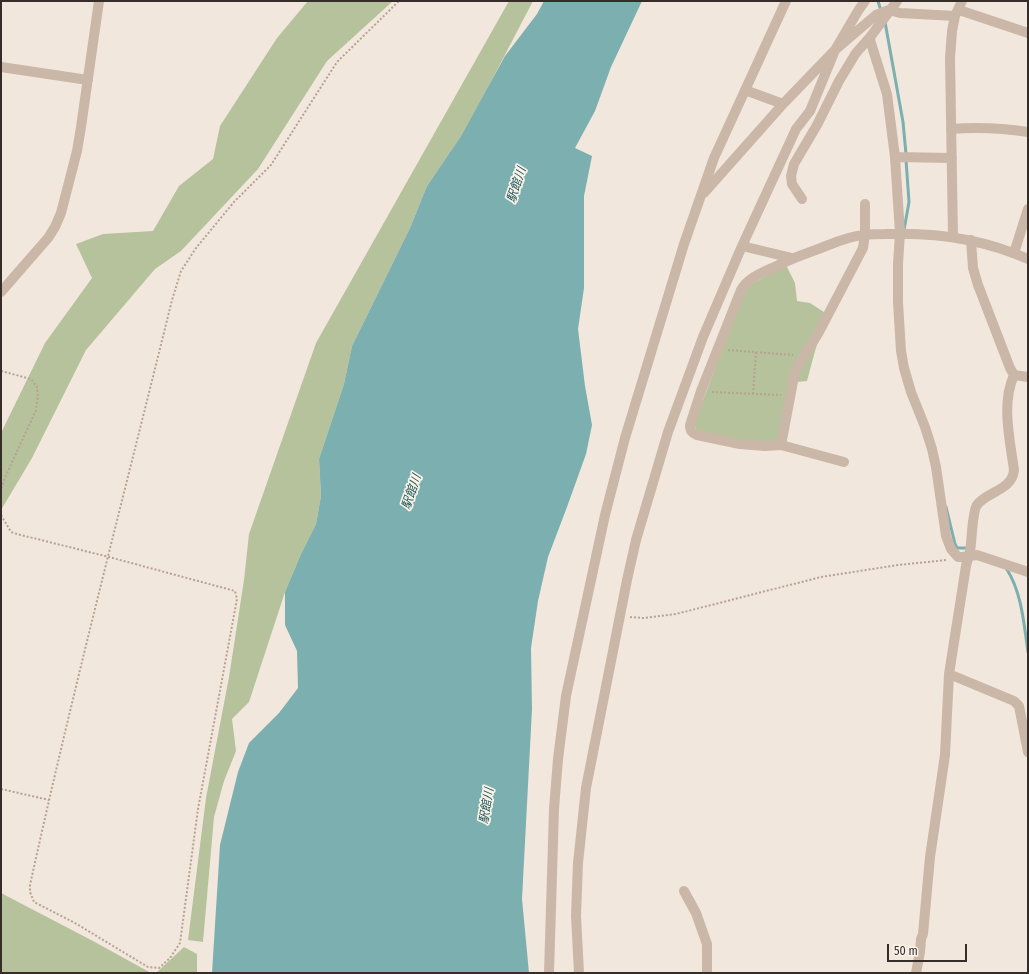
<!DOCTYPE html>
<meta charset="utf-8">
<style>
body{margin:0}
#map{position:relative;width:1029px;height:974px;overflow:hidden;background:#f2e7dc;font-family:"Fira Sans Condensed",sans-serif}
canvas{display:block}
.frame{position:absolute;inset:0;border:2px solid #372d28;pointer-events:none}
.scale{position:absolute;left:887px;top:944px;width:80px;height:18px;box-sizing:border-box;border:2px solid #372d28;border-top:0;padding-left:5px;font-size:12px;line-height:14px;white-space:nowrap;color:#372d28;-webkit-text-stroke:3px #faf2e9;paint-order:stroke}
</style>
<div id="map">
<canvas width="1029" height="974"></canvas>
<div class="frame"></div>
<div class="scale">50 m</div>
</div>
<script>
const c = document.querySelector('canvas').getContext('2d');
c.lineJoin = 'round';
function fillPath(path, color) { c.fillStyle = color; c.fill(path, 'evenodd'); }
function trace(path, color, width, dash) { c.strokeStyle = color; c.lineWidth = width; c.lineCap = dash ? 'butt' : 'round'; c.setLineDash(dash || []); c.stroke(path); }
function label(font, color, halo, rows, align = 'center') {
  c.font = font + ' "Fira Sans Condensed","Noto Sans JP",sans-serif'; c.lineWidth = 3.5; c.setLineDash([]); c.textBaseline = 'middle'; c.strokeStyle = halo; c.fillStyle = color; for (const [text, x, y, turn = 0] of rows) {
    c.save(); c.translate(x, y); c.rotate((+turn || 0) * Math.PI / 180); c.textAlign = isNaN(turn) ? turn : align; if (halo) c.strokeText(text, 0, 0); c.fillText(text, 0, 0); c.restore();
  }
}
fillPath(new Path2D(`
 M308 1H393L327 61 258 169 181 251 155 269 86 350 32 458 1 510V433L45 343 92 278 76 244 103 234 153 231 179 186 213 159 220 126 277 38Z
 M509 1H533L486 91 461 136 427 186 410 228 352 346 344 384 319 459 321 496 316 524 301 554 285 592 249 702 232 719 236 751 224 781 214 817 203 942 188 940 206 798 229 677 244 580 249 534 316 343Z
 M786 265 795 283 797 301 810 303 827 314 815 351 807 381 797 382 777 442 757 443 697 432 694 424 746 287Z
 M1 893 93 941 151 973H1Z
 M184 947 197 954V973H156Z`), '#b6c29c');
fillPath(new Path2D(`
 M544 1H642L611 67 595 111 575 148 592 156 584 196V288L578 329 585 386 592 425 586 454 567 507 548 557 538 601 531 648 532 709 522 899 529 973H212L220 845 238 772 249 743 279 713 298 688 297 651 285 625V592L301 554 316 524 321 496 319 459 344 384 352 346 410 228 427 186 461 136 505 56 537 14Z`), '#7bafb0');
trace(new Path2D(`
 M878 1 881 11
 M885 22 903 122 906 154
 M904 230 909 202 906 160
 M946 507 955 544 957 548H969
 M1006 568C1022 592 1024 625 1028 652`), '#7bafb0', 3);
trace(new Path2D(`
 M728 350 793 355
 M1 371 31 379 37 387 38 397 36 410 4 480 1 491
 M712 392 781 395
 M753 394 756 352
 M1 515 11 532 17 534 109 557 235 591 237 599 198 809 180 943 170 958 159 968 148 967 75 923 34 902 30 892V885C73 689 124 495 172 300L181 271 196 248 234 202 271 165 337 62 399 1
 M630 617 643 618 676 614 821 577 898 565 947 560
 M1 789 49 800`), '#b7a192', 2, [2, 2]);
trace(new Path2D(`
 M897 1 871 36 870 40 887 94 895 157 900 233 898 264V302L901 351 904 368 911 392 925 427 932 449 936 467 946 536 951 549 958 557H962L977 555 1028 572
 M959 10 1028 33
 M1 67 88 80
 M745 90 783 104
 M951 129C976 127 1002 128 1028 132
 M895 157 952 158
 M704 193 783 104 835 50 858 11 865 1
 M802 199 792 184 791 176 794 164 817 125 839 81 856 53 871 36
 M953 237 950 58 952 31 955 16
 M971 240 973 268 978 285 1010 368 1014 375 1028 377
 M742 246 792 258
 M1014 253 1028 209
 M1 292 48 238 55 227 61 213 77 151 81 127 99 1
 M781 445 795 371 799 364 819 332 863 248 865 234V204
 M844 462 781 445 765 446 740 444 697 435C692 433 690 431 690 425L701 391 741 290C749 276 767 271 781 264 795 257 811 252 826 246 838 241 851 236 864 235 871 234 878 234 885 234 934 232 983 239 1028 259
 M949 674 1014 701 1019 706 1028 752
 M684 891 696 913 707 944V973
 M549 973 554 809 558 759 566 696 605 515 625 438 684 244 714 158 786 1
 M579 973 576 916 578 863 586 788 627 580 636 540 668 432 703 337 742 246 796 129 810 111 835 50 876 15 889 10 900 13 955 16 962 1
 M916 973 920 952 921 939 923 934 930 857 945 755 949 674 966 566C967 561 969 556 970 551 972 541 972 512 977 505 987 491 1012 491 1014 470 1010 440 1001 404 1014 375`), '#cbb7a8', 10);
label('italic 12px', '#1d5759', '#faf2e9', [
 ["駅館川",517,185,-72],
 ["駅館川",412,492,-71],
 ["駅館川",487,806,-81]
]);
</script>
